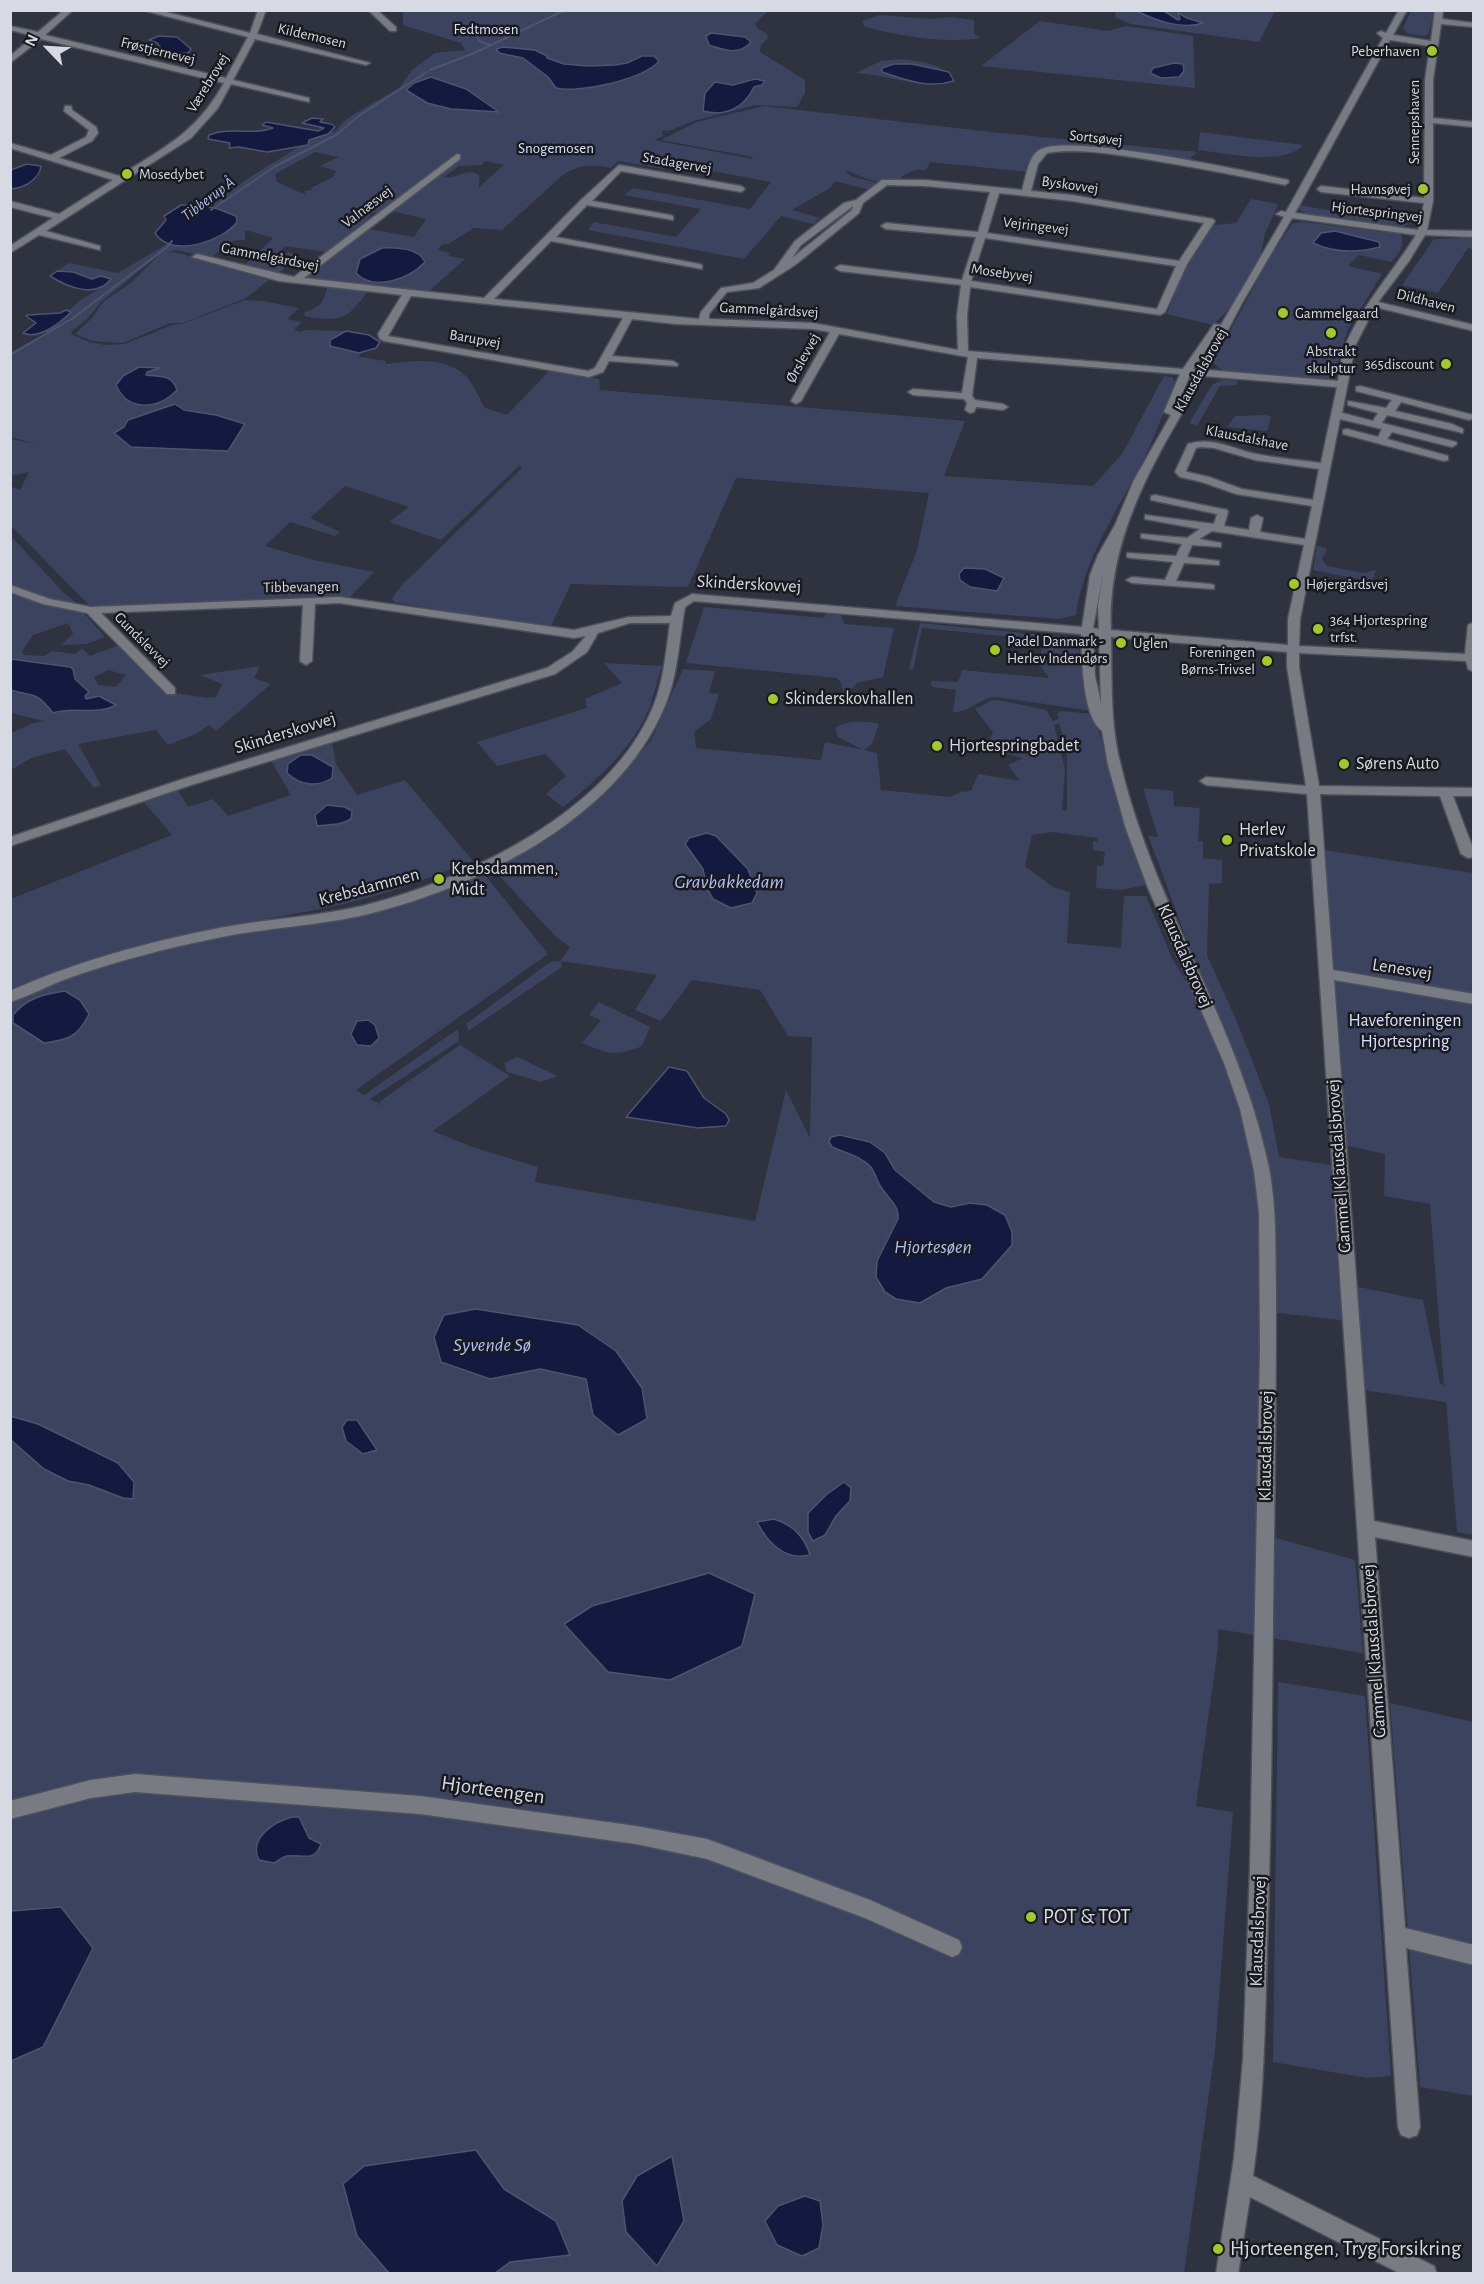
<!DOCTYPE html>
<meta charset="utf-8">
<style>
body{margin:0}
#map{position:relative;width:1484px;height:2284px;overflow:hidden;background:#2f323f;font-family:"Alegreya Sans",sans-serif}
canvas{display:block}
.frame{position:absolute;inset:0;border:12px solid #d7dae2;pointer-events:none}
.north{position:absolute;left:18px;top:18px;width:60px;height:60px;-webkit-text-stroke:4px #191a20;paint-order:stroke;rotate:295deg;font-size:16px;font-weight:700;line-height:24px;text-align:center;color:#d7dae2}
.north::after{content:'';display:block;margin:auto;width:21px;height:27px;background:#d7dae2;clip-path:polygon(50% 0,100% 100%,50% 72%,0 100%)}
</style>
<div id="map">
<canvas width="1484" height="2284"></canvas>
<div class="frame"></div>
<div class="north">N</div>
</div>
<script>
const c = document.querySelector('canvas').getContext('2d');
c.lineJoin = 'round';
function fillPath(path, color) { c.fillStyle = color; c.fill(path, 'evenodd'); }
function trace(path, color, width, dash) { c.strokeStyle = color; c.lineWidth = width; c.lineCap = dash ? 'butt' : 'round'; c.setLineDash(dash || []); c.stroke(path); }
function label(font, color, halo, rows, align = 'center') {
  c.font = font + ' "Alegreya Sans",sans-serif'; c.lineWidth = 5; c.setLineDash([]); c.textBaseline = 'middle'; c.strokeStyle = halo; c.fillStyle = color; for (const [text, x, y, turn = 0] of rows) {
    c.save(); c.translate(x, y); c.rotate((+turn || 0) * Math.PI / 180); c.textAlign = isNaN(turn) ? turn : align; if (halo) c.strokeText(text, 0, 0); c.fillText(text, 0, 0); c.restore();
  }
}
fillPath(new Path2D(`
 M1116 10 1275 11 1259 42 1131 24 1115 17Z
 M403 11H768L755 24 757 28 767 34 768 38 761 45 760 52 805 80V93L797 107 755 105 693 121 669 131 662 130 663 136 654 140 752 159 753 157 661 140 697 122 764 106 991 132 1197 152 1187 162C1139 155 1083 139 1035 152L1028 172 930 162 926 170C905 168 906 179 890 182 877 184 859 176 848 171L845 172 853 177 878 183 869 190 835 181 830 188 792 210 820 218 813 224 781 216 744 259 588 230 594 222 676 237 701 209 624 195 633 188 750 209 771 182 669 163 664 169 618 161 611 168C591 164 580 164 563 175L502 230 474 228 448 244H443L437 250 450 253 448 256 465 259 428 292 305 278 304 276 327 252 285 246 275 257 289 252 299 256 276 275 244 266 273 238 245 230V240C230 239 221 247 212 258L176 250 167 253 175 252 269 280 246 298 183 323H170L123 343 93 341 75 334 92 318 103 302 131 283 159 255 102 301 88 318 72 331 71 334 89 342 105 345 125 344 172 325 185 323 245 300 263 301 299 308 287 319 301 322 294 330 301 332 306 330 346 331 337 335 330 346 359 353 360 357 386 361V364C413 361 443 356 465 375 473 383 479 398 485 408L507 415 550 370 599 379 600 390 965 421 944 476 1093 486 1122 454 1164 376 1172 377 1175 382C1165 408 1156 434 1144 459 1120 506 1082 562 1076 615L1058 619 895 606 917 550 929 493 736 478 688 587 571 584 550 628 394 602 392 598 404 583 522 468 519 466 441 540 389 522 409 507 345 486 310 518 340 532 335 536 290 522 265 546 314 560 374 572 349 598 296 597 92 608 11 526V486L20 490 29 472 11 476V439L37 444 11 437V352L46 333V330L68 314C72 304 90 294 101 288L97 279C83 279 72 271 57 271L69 263 118 273 169 243 194 245 209 241 220 237 237 222 236 216 215 208 214 204 250 177 299 147 308 145 309 140 336 131 343 122 356 113 400 87 412 70 435 53 465 50 461 43 403 25ZM522 50C537 50 547 59 562 63 585 71 621 66 642 56L639 74 586 89 556 88 548 77 523 58 499 53ZM431 77 442 80 498 112 451 109 427 103 407 90 414 83ZM755 79 722 114 715 82 733 85ZM315 152 339 157 320 166 336 171 333 177 311 188 312 190 305 191 306 195 277 182 275 174ZM485 161 504 165 479 187V175C467 166 457 180 444 177L459 166 482 165ZM392 211 425 219H426L414 237 364 228 373 220 368 219 372 212 382 215ZM156 367 147 372 145 375 167 377 136 404 121 396 116 385ZM175 404C191 415 224 416 245 424L209 451 132 447 115 432 124 427 127 420Z
 M1411 11H1435L1428 34 1424 36 1408 34 1403 28Z
 M880 15 932 19 952 17 974 20V34L981 38C943 44 902 36 865 27L862 21Z
 M1040 21 1108 31 1126 26 1193 36 1195 88 981 66Z
 M901 59C920 62 943 62 954 81 922 90 889 75 856 73L881 61Z
 M1200 132 1303 145C1284 167 1225 153 1198 150Z
 M1251 199 1278 204 1265 234 1260 258 1233 305 1213 325 1167 314 1182 272 1213 225 1236 223Z
 M1300 205 1350 214 1417 220 1401 228 1307 214 1299 210Z
 M1303 222 1401 234C1405 247 1400 252 1391 262L1359 255 1348 266 1382 274 1348 329 1333 377 1328 379 1224 371 1213 363 1271 255 1293 223Z
 M1473 238V249L1468 248 1438 293 1402 285 1434 239Z
 M328 286 369 290C345 321 343 322 304 316L305 312C323 306 322 303 328 286Z
 M1223 379 1237 381V385L1220 386 1197 426 1189 423 1212 385Z
 M1266 415 1271 417 1267 431 1227 427 1235 416Z
 M10 535 63 592 80 606 49 601 11 586Z
 M1317 545 1327 549 1322 559 1327 566 1363 573 1376 570 1373 580 1375 586 1362 583 1359 579 1313 570Z
 M10 590 82 611 105 637 86 644 61 645 73 634 68 623 33 635 22 651 24 655 44 656 52 651 75 654 82 648 90 656 119 645 164 691 207 698 216 697 222 684 200 675 260 666 254 678 271 684 216 731 209 725 196 734 168 745 156 730 78 744 101 785 94 788 65 749 31 758 13 769 11 767V733L33 723 44 721 11 713V690C31 697 40 691 53 713L72 709 101 711 110 703 99 696 87 699 70 667 11 659ZM108 670 126 675 116 687 98 685 94 677Z
 M704 607 824 618 826 614 841 615 844 624 894 628 883 677 857 683 850 691 855 702 846 700 841 683 837 678 686 663Z
 M920 623 1065 637 1078 646 1093 711 996 697C979 698 969 713 953 712L956 690 933 687 931 685V681L958 682 962 670 1049 678 1038 663 1044 640 922 628 913 670 909 669Z
 M604 663 662 666C658 679 654 693 650 706 634 748 597 780 563 807L546 794 566 776 545 754 497 766 477 742 587 708 585 699 622 683Z
 M683 669 715 671 709 693 719 694 711 719 694 732 696 748 821 760 825 742 863 750 838 737 835 728C847 720 865 721 879 724L872 744 864 750 877 753 881 790 950 797 960 792 971 791 978 774 1020 781 1008 765 1023 758 998 752 996 749 982 750 983 741 989 742 993 732 975 709 990 701 998 700 1046 710 1053 721 1058 719 1057 714 1060 711 1095 714 1115 795 1150 884 1120 890 1096 888 1097 865 1103 866 1105 852 1093 850V842L1098 841 1097 838 1053 832 1032 835 1025 866 1053 887 1070 892 1067 943 1121 948 1124 896H1146L1172 958 1221 1039 1264 1148C1251 1076 1214 1011 1188 943 1174 907 1162 871 1148 836L1158 837 1143 788 1173 791 1174 806 1200 808 1198 841 1203 842V858L1222 860V883L1209 884 1207 955 1237 1022 1269 1104 1279 1157 1331 1165 1339 1283 1423 1300 1440 1383 1444 1386 1430 1204 1384 1196 1385 1154 1344 1145 1324 850 1473 873V1535L1457 1532 1446 1402 1356 1389 1341 1320 1261 1311 1258 1533 1355 1560 1363 1653 1218 1629V1647L1196 1806 1233 1812 1215 2050 1184 2273H11V1001L77 974 144 954 226 937 325 922 444 892 479 873 486 876 548 954 356 1090 364 1095 458 1029 459 1041 370 1099 384 1106 379 1102 460 1045 510 1076 433 1131 472 1147 538 1167 535 1182 755 1221 786 1090 810 1138 812 1037 788 1036 760 990 692 980 661 1021 635 1010 657 975 561 961 562 967 468 1031 466 1024 550 962 560 961 570 947 555 936 493 869 577 817 638 756 651 740ZM1059 723 1067 748V811L1062 810 1065 769 1054 725ZM840 1135C855 1137 872 1143 883 1152 889 1157 891 1166 897 1171 907 1181 921 1193 933 1201 945 1209 956 1205 969 1204 997 1201 1011 1219 1012 1245L982 1279 946 1288 920 1303 896 1299 885 1292 876 1277 877 1261 898 1219V1212L894 1203 881 1187 871 1167 831 1138Z
 M332 742 336 764 357 795 405 780 473 861C434 876 396 891 356 901 304 914 251 920 199 932 134 946 71 964 11 989V899L172 835 143 801 177 789 188 807 213 799 228 816 291 795 271 761Z
 M599 1002 650 1027 642 1046C613 1057 610 1054 582 1043L601 1020 589 1015Z
 M517 1057 558 1076 541 1082 507 1072 504 1063Z
 M1278 1682 1365 1696 1391 2076 1367 2078 1273 2062Z
 M1390 1703 1473 1722V2096L1420 2087Z`), '#3c435f');
const water = new Path2D(`
 M1137 11H1164L1178 20 1180 19 1178 13 1187 18 1203 23C1183 30 1156 21 1137 11Z
 M711 33 745 37 751 42C739 56 725 50 709 45L706 36Z
 M159 36 177 37 191 49 188 53H165L157 43 149 40Z
 M503 47 535 50 547 56V58L564 64 588 66 615 65 627 63 642 56H654L659 61C646 79 577 94 556 88L548 77 523 58 499 53 496 49Z
 M1174 63 1183 64 1184 71 1179 77 1161 78 1150 73 1153 68Z
 M894 64H912L949 72 954 81C928 89 907 80 882 72V68Z
 M431 77 466 89 499 112 451 109 427 103 406 90 414 83Z
 M755 79 765 81 762 85 754 87C744 108 725 117 703 111L705 93 715 82 733 85Z
 M312 118 323 119 320 122 331 124 335 127 328 134 309 140 308 145 267 152 239 147 229 148 230 143 208 139 209 135C231 126 251 136 273 128L262 125 266 122 318 131 324 128 302 123Z
 M27 164 41 166C39 180 24 188 11 189V170Z
 M181 205 215 208 236 216 237 222C223 241 171 259 155 233L166 220 164 216Z
 M1335 231 1379 242 1380 247C1357 253 1334 253 1313 243L1321 233Z
 M382 248C396 247 419 248 425 262 409 279 374 292 356 273L360 259Z
 M57 271 73 272 92 279 101 276 111 279C96 299 67 287 50 276Z
 M66 310 71 312C60 323 39 340 23 333L36 323 26 316 28 315 60 313Z
 M346 331 369 335 380 342 376 348 359 353 330 346V340Z
 M139 367 160 368 147 372 146 375C160 377 172 374 177 390 159 409 128 413 116 385L123 376Z
 M175 404 184 410 216 415 245 424 228 451 131 447 114 433 124 427 128 420Z
 M964 568 985 569 1004 578 997 591 970 587 960 580 959 574Z
 M11 659 70 667 73 669 75 679 89 692 85 696 86 699 99 696 116 705C97 716 74 706 53 713 35 690 35 698 11 690Z
 M301 755H312L333 767 332 778C317 788 300 785 287 773L288 764Z
 M327 805 345 807 352 811 351 819C340 826 330 824 317 826L315 815Z
 M707 833 716 836 748 869 757 893 752 903 731 908 713 899 707 888 703 869 685 844 689 838Z
 M65 991 80 1000 89 1014C78 1037 68 1040 44 1043L13 1023V1015C27 998 44 994 65 991Z
 M368 1020 375 1025 379 1038 371 1046 357 1045 351 1034 357 1021Z
 M669 1067 687 1071 704 1098 726 1114 729 1120 726 1126 698 1128 626 1117Z
 M840 1135 870 1142 885 1153 895 1170 934 1202 951 1207 970 1203 987 1205 1005 1215 1012 1232V1245L982 1279 946 1288 920 1303 896 1299 885 1292 876 1277 877 1261 898 1219C899 1204 888 1199 881 1187 877 1181 875 1172 870 1166 860 1156 845 1153 832 1147L829 1142 831 1137Z
 M476 1309 578 1325 616 1351 642 1388 647 1419 618 1435 593 1415 586 1379 540 1369 490 1379 441 1362 434 1337 444 1315Z
 M10 1416 38 1424 118 1463 134 1482 133 1499 123 1498 89 1485 68 1481 44 1469 11 1440Z
 M347 1420H357L377 1450 363 1454 346 1441 342 1427Z
 M844 1482 851 1488 850 1501 836 1516 825 1535 813 1541 808 1532V1513L826 1495Z
 M774 1519C793 1525 804 1536 810 1555 784 1561 768 1543 757 1522Z
 M709 1573 755 1594 742 1646 670 1680 608 1672 564 1624 592 1606Z
 M292 1817H299L309 1838 321 1844C315 1863 302 1854 287 1856 282 1857 278 1861 274 1863L259 1860C248 1838 274 1822 292 1817Z
 M61 1907 93 1948 43 2047 11 2061V1911Z
 M476 2150 504 2189 556 2221 570 2255 510 2262 495 2273H389L357 2236 343 2184 364 2166Z
 M672 2156 684 2221 657 2266 626 2232 622 2201 637 2176Z
 M805 2196 820 2201 823 2225 819 2248 802 2256 777 2245 765 2221 778 2206Z`);
fillPath(water, '#141a3f');
trace(water, '#4e5470', 1.5);
trace(new Path2D(`
 M477 36 479 41 490 45
 M430 70 472 54 565 10
 M211 210 274 167 336 135 360 115 427 72
 M10 355 73 318 166 248 172 241`), '#4e5470', 2);
const minor = new Path2D(`
 M64 10H73L45 35 226 78 248 37 142 10H158L250 33 258 10H266L257 34 370 63 366 65 255 39 233 80 309 98V102L231 84 218 108 191 138 46 231 100 246V250L39 235 10 253V246L53 218 10 207V201L59 214 113 180 10 148V143L51 155 86 137 89 130 64 111 65 106H71L72 110 96 127 98 133 92 141 59 158 119 176C165 147 196 133 224 83L41 39 10 63V56L34 36 10 30V26L38 32Z
 M368 10H377L396 27V31H390Z
 M1399 10H1407L1393 35 1431 41 1435 10H1443L1442 19 1474 23V27L1441 24 1433 80V118L1474 122V127L1433 123V201L1427 230 1474 231V237L1425 235 1409 261 1378 302 1474 325V331L1375 307 1355 346 1342 413 1373 421 1378 413 1348 405V401L1386 408 1392 400 1356 391V387L1360 386 1473 415 1474 418 1469 420 1401 402 1395 411 1452 424 1463 429V433L1387 415 1382 423 1456 442 1457 444 1452 447 1392 432 1387 439 1448 456V460L1444 461 1343 434V430L1347 429 1378 437 1382 429 1340 419 1300 619 1299 646 1465 654 1468 625 1474 622V672L1468 669 1466 661 1299 653V667L1319 786 1474 788V796H1453L1474 851 1473 857 1468 858 1461 854 1440 796 1320 794 1333 970 1474 994V1004L1334 980 1374 1521 1474 1541V1557L1375 1537 1405 1928 1474 1945V1965L1406 1948 1420 2127 1417 2135 1409 2138 1401 2135 1398 2127 1307 794 1206 785 1200 781 1206 777 1306 786 1287 667V652L1111 637C1112 678 1110 722 1120 762 1153 904 1240 1026 1269 1168 1277 1209 1275 1252 1276 1294 1276 1375 1275 1457 1274 1538 1272 1675 1272 1812 1267 1948 1265 2024 1264 2101 1253 2176L1434 2266 1437 2274H1401L1250 2197 1238 2274H1216L1234 2158 1243 2060 1250 1868 1260 1349 1259 1212 1254 1171 1240 1109 1224 1063 1148 888 1126 829 1108 765 1102 731C1082 716 1082 658 1081 634L694 601 685 607C679 640 678 677 664 708 616 821 473 890 360 916 313 926 265 928 217 938 167 948 117 961 69 978 49 985 30 996 10 1002V991C77 961 148 942 219 928 266 919 315 917 362 906 466 881 610 811 653 707 664 680 666 651 670 623H630L598 633 587 652 555 674 191 785 10 846V837L183 779 547 668 572 652 586 636 574 638 339 603 315 604 312 661 306 665 300 661 303 605 101 613 175 688V694H167L87 613 43 604 10 592V585L50 599 91 607 339 597 574 630 629 617 671 616 675 603 692 594 1082 627 1090 575 1098 555 1115 525 1134 480 1171 415 1164 412 1180 374 977 358 972 396 975 400 1003 404 1008 407 1003 410 976 407 974 412 970 413 965 410 967 403 964 399 913 395 908 392 913 389 962 393 968 357 839 334 801 401 796 404 791 401 830 332 813 329 675 324 632 319 612 356 673 361 678 364 677 366 609 361 603 372 589 377 384 341 380 339 378 334 402 295 279 281 192 257 197 254 294 277 457 154 460 155V159L304 278 484 298 581 200 619 165 741 186 745 189 741 192 621 171 592 201 670 215 673 216V220L587 205 556 237 699 264 702 265V269L551 241 494 299 699 319 701 312 721 288 753 283 774 270 795 241 844 203 856 200 882 180H925L1022 190C1026 178 1028 155 1041 149 1073 134 1247 171 1288 180L1289 182 1285 185C1236 175 1188 166 1139 158 1109 154 1077 148 1047 153L1038 164 1031 191 1072 195 1213 219 1215 221 1187 264 1165 312 1160 315 970 287 967 316 968 351 1183 369 1214 324 1221 325 1284 217 1276 214 1281 211 1286 212 1383 38 1377 33 1381 31 1386 33ZM1390 40 1430 46 1425 80 1424 198 1321 186 1317 189 1321 192 1424 203 1418 230 1295 213ZM887 185 925 186 990 192 978 232 886 223 881 226 886 229 976 237 962 280 840 265 835 268 840 271 961 285 957 316 958 350 813 323 709 319V314L727 292 759 288 795 265 859 213 863 203ZM999 193 1072 201 1204 223 1179 261 987 233ZM853 206 852 210 792 258 801 245ZM1292 218 1416 235C1393 272 1363 304 1346 344 1341 355 1340 369 1338 381L1207 370 1242 303ZM985 238 1176 266 1157 309 971 281ZM411 296 623 318 595 368 588 371 388 336ZM1215 337 1198 370 1193 369ZM1190 375H1194L1178 403ZM1204 376 1337 387 1321 463C1299 460 1277 458 1256 454 1232 449 1213 436 1188 444L1175 472 1180 477 1202 482 1236 494 1312 506 1305 539 1260 532 1263 518 1257 515 1251 518 1249 530 1224 526 1228 512 1227 510 1155 495 1151 496V500L1217 514 1214 524 1145 515V519L1200 529 1187 538 1141 534V538L1182 544 1176 556 1127 553V557L1131 558 1173 562 1165 580 1132 577 1126 580 1132 583 1214 589V585L1210 584 1176 581 1184 563 1219 565V561L1187 557 1192 545 1221 547V543L1199 539 1212 531 1304 545 1288 619V645L1111 630C1107 535 1157 455 1204 376ZM1200 447 1214 448 1255 460 1319 469 1313 500 1242 489 1209 477 1187 472 1186 471 1196 448ZM1104 569 1098 605 1099 629 1093 628ZM1093 635 1099 636 1101 703 1095 676Z
 M135 1774 420 1796 636 1826 707 1839 870 1900 959 1940 962 1947 959 1954 952 1957 865 1918 707 1859 636 1844 420 1814 135 1792 91 1798 10 1819V1801L91 1780Z`);
trace(minor, '#4d505c', 3);
fillPath(minor, '#797b82');
for (const [x, y, r, color] of [
 [1432,51,6,"#a2c928"],
 [127,174,6,"#a2c928"],
 [1423,189,6,"#a2c928"],
 [1283,313,6,"#a2c928"],
 [1331,333,6,"#a2c928"],
 [1446,364,6,"#a2c928"],
 [1294,584,6,"#a2c928"],
 [1318,629,6,"#a2c928"],
 [1121,643,6,"#a2c928"],
 [995,650,6,"#a2c928"],
 [1267,661,6,"#a2c928"],
 [773,699,6,"#a2c928"],
 [937,746,6,"#a2c928"],
 [1344,764,6,"#a2c928"],
 [1227,840,6,"#a2c928"],
 [439,879,6,"#a2c928"],
 [1031,1917,6,"#a2c928"],
 [1218,2249,6,"#a2c928"]
]) { const dot = new Path2D(); dot.arc(x, y, r, 0, 2 * Math.PI); c.fillStyle = color; c.fill(dot); trace(dot, '#191a20', 2); }
label('15px', '#d8e0fc', '#191a20', [
 ["Fedtmosen",486,29],
 ["Snogemosen",556,148]
]);
label('15px', '#d7dae2', '#191a20', [
 ["Kildemosen",312,36,13],
 ["Frøstjernevej",158,51,14],
 ["Værebrovej",208,83,-58],
 ["Sennepshaven",1414,122,-90],
 ["Sortsøvej",1096,138,6],
 ["Stadagervej",677,163,10],
 ["Byskovvej",1070,185,8],
 ["Valnæsvej",367,207,-37],
 ["Hjortespringvej",1377,212,7],
 ["Vejringevej",1036,226,7],
 ["Gammelgårdsvej",270,257,11],
 ["Mosebyvej",1002,273,8],
 ["Dildhaven",1426,301,14],
 ["Gammelgårdsvej",769,310,3],
 ["Barupvej",475,339,10],
 ["Ørslevvej",803,358,-61],
 ["Klausdalsbrovej",1201,370,-61],
 ["Klausdalshave",1247,438,11],
 ["Tibbevangen",301,587,-1],
 ["Gundslevvej",142,640,45]
]);
label('15px', '#d7dae2', '#191a20', [
 ["Peberhaven",1420,51,"right"],
 ["Mosedybet",139,174],
 ["Havnsøvej",1411,189,"right"],
 ["Gammelgaard",1295,313],
 ["Abstrakt",1331,351,"center"],
 ["skulptur",1331,368,"center"],
 ["365discount",1434,364,"right"],
 ["Højergårdsvej",1306,584],
 ["364 Hjortespring",1330,620],
 ["trfst.",1330,637],
 ["Padel Danmark -",1007,641],
 ["Herlev Indendørs",1007,658],
 ["Uglen",1133,643],
 ["Foreningen",1255,652,"right"],
 ["Børns-Trivsel",1255,669,"right"]
], 'left');
label('italic 16px', '#b1bff6', '#191a20', [
 ["Tibberup Å",208,199,-37]
]);
label('18px', '#d7dae2', '#191a20', [
 ["Skinderskovvej",749,584,3],
 ["Skinderskovvej",285,733,-17],
 ["Krebsdammen",369,887,-15],
 ["Klausdalsbrovej",1185,956,66],
 ["Lenesvej",1402,969,9],
 ["Gammel Klausdalsbrovej",1339,1166,-94],
 ["Klausdalsbrovej",1266,1446,-89],
 ["Gammel Klausdalsbrovej",1374,1651,-94],
 ["Klausdalsbrovej",1258,1931,-88]
]);
label('18px', '#d7dae2', '#191a20', [
 ["Skinderskovhallen",785,699],
 ["Hjortespringbadet",949,746],
 ["Sørens Auto",1356,764],
 ["Herlev",1239,830],
 ["Privatskole",1239,851],
 ["Krebsdammen,",451,869],
 ["Midt",451,890]
], 'left');
label('18px', '#d8e0fc', '#191a20', [
 ["Haveforeningen",1405,1021],
 ["Hjortespring",1405,1042]
]);
label('italic 20px', '#b1bff6', '#191a20', [
 ["Gravbakkedam",729,882],
 ["Hjortesøen",933,1247],
 ["Syvende Sø",492,1345]
]);
label('21px', '#d7dae2', '#191a20', [
 ["Hjorteengen",493,1790,8]
]);
label('21px', '#d7dae2', '#191a20', [
 ["POT & TOT",1043,1917],
 ["Hjorteengen, Tryg Forsikring",1230,2249]
], 'left');
</script>
